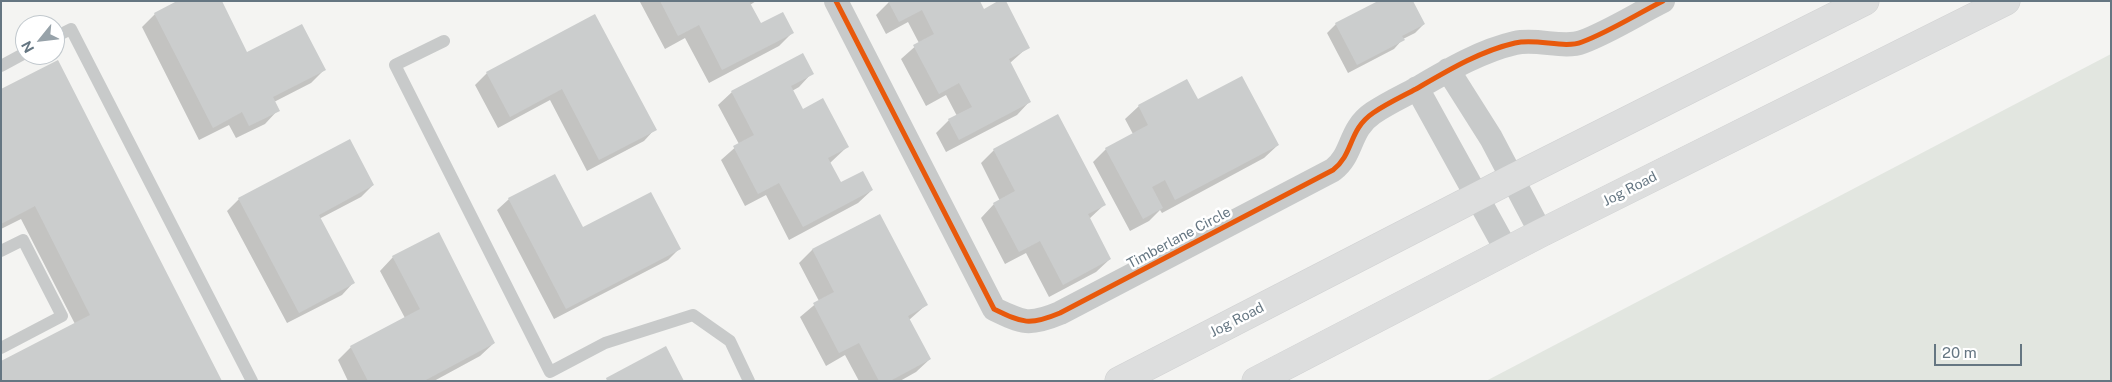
<!DOCTYPE html>
<style>
body{margin:0}
#map{position:relative;width:2112px;height:382px;overflow:hidden;background:#f4f4f2;font-family:"Public Sans",sans-serif}
canvas{display:block}
.frame{position:absolute;inset:0;border:2px solid #657682;pointer-events:none}
.north{position:absolute;left:15px;top:15px;width:50px;height:50px;box-sizing:border-box;background:#fff;border:1px solid #c1c8cd;border-radius:50%;rotate:241deg;font-size:14px;font-weight:700;line-height:20px;text-align:center;color:#657682}
.north::after{content:'';display:block;margin:auto;width:18px;height:22px;background:#97a2a9;clip-path:polygon(50% 0,100% 100%,50% 72%,0 100%)}
.scale{position:absolute;left:1934px;top:344px;width:88px;height:22px;box-sizing:border-box;border:2px solid #657682;border-top:0;padding-left:6px;font-size:15px;line-height:18px;white-space:nowrap;color:#657682;-webkit-text-stroke:4px #fff;paint-order:stroke}
</style>
<div id="map">
<canvas width="2112" height="382"></canvas>
<div class="frame"></div>
<div class="north">N</div>
<div class="scale">20 m</div>
</div>
<script>
const c = document.querySelector('canvas').getContext('2d');
c.lineJoin = 'round';
function fillPath(path, color) { c.fillStyle = color; c.fill(path, 'evenodd'); }
function trace(path, color, width, dash) { c.strokeStyle = color; c.lineWidth = width; c.lineCap = dash ? 'butt' : 'round'; c.setLineDash(dash || []); c.stroke(path); }
function label(font, color, halo, rows, align = 'center') {
  c.font = font + ' "Public Sans",sans-serif'; c.lineWidth = 5; c.setLineDash([]); c.textBaseline = 'middle'; c.strokeStyle = halo; c.fillStyle = color; for (const [text, x, y, turn = 0] of rows) {
    c.save(); c.translate(x, y); c.rotate((+turn || 0) * Math.PI / 180); c.textAlign = isNaN(turn) ? turn : align; if (halo) c.strokeText(text, 0, 0); c.fillText(text, 0, 0); c.restore();
  }
}
fillPath(new Path2D(`
 M2111 54V381H1486Z`), '#e2e6e0');
fillPath(new Path2D(`
 M756 1 750 5 761 25 792 33 779 46 709 83 685 38 665 49 640 2Z
 M889 2 983 10 1028 47 1010 63 1030 101 1017 115 946 152 936 133 949 120 957 116 946 95 926 106 901 59 919 43 908 22 886 34 876 15Z
 M155 14 247 54 324 70 311 83 274 102 278 110 265 124 236 138 229 125 199 140 142 27Z
 M595 16 655 129 644 141 587 171 550 100 498 128 475 85 487 73Z
 M1336 24H1424L1415 33 1403 39 1394 49 1348 73 1327 33Z
 M812 73 799 87 792 91 802 110 847 147 830 163 841 184 872 190 858 203 789 240 766 195 745 206 721 160 739 144 718 105 732 92Z
 M1 91 221 381 75 324 21 219 1 229Z
 M1198 101 1278 145 1264 158 1162 213 1160 210 1149 221 1130 231 1093 162 1106 149 1133 134 1125 119 1139 106Z
 M994 150 1104 205 1089 219 1110 259 1096 272 1049 297 1026 253 1005 264 981 218 994 204 1000 201 981 163Z
 M373 185 361 197 319 219 353 283 342 295 287 323 227 211 239 199Z
 M509 199 582 229 679 249 668 260 554 319 497 210Z
 M879 215 926 305 909 320 930 359 916 372 900 381H859L845 355 826 366 800 317 819 301 799 263 812 250Z
 M393 257 494 343 480 356 434 381H348L338 360 351 347 405 318 380 271Z`), '#0003');
fillPath(new Path2D(`
 M177 1H222L247 52 302 24 326 70 273 97 280 111 249 126 242 112 213 128 154 13Z
 M660 1H749L761 23 783 12 794 33 722 70 699 25 678 36Z
 M888 1H980L984 9 998 1H1006L1030 48 1009 59 1031 102 959 140 948 119 972 107 959 83 939 94 913 45 934 34 922 10 899 22Z
 M1378 1H1413L1425 24 1402 36 1405 40 1357 65 1335 23Z
 M595 14 657 130 599 160 562 89 510 117 486 72Z
 M803 53 814 74 791 86 803 109 823 98 849 147 828 158 841 182 863 171 873 190 803 227 779 183 758 194 733 146 754 135 731 91Z
 M58 60 222 381H1V361L90 315 35 206 1 224V89Z
 M1242 76 1279 145 1175 200 1165 180 1152 187 1163 208 1143 219 1105 148 1148 125 1138 105 1187 79 1198 99Z
 M1058 114 1106 205 1088 214 1111 259 1063 285 1040 241 1019 252 993 203 1015 191 993 149Z
 M350 139 374 185 319 215 355 283 299 313 238 198Z
 M555 174 583 227 651 192 681 249 566 309 508 198Z
 M880 214 928 305 908 316 931 359 890 381H879L859 343 839 353 813 303 834 292 812 249Z
 M439 232 495 343 424 381H368L350 346 420 309 392 256Z
 M666 346 684 381H607L606 378Z`), '#cbcdcd');
const secondary = new Path2D(`
 M1119 381 1513 178 1865 1
 M1256 381 1541 233 2006 1`);
trace(secondary, '#d0d1d2', 29);
trace(new Path2D(`
 M55 37 71 29 252 381
 M444 41 395 65 550 372 605 343 693 315 730 341 749 381
 M1 66 25 53
 M1 251 23 240 62 316 1 348`), '#c8caca', 12);
trace(new Path2D(`
 M836 1 994 309C1023 323 1029 326 1060 313L1333 170C1354 154 1348 130 1373 113 1386 104 1401 97 1416 89 1447 71 1480 51 1515 43 1537 38 1564 49 1582 42 1609 32 1637 14 1663 1
 M1448 70 1491 138 1541 233
 M1417 88 1507 251`), '#c8caca', 24);
trace(secondary, '#dddede', 28);
trace(new Path2D(`
 M836 1 994 309C1023 323 1029 326 1060 313L1333 170C1354 154 1348 130 1373 113 1386 104 1401 97 1416 89 1447 71 1480 51 1515 43 1537 38 1564 49 1582 42 1609 32 1637 14 1663 1`), '#e8590c', 5);
label('14px', '#657682', '#fff', [
 ["Jog Road",1630,189,-27],
 ["Timberlane Circle",1179,238,-28],
 ["Jog Road",1237,320,-27]
]);
</script>
